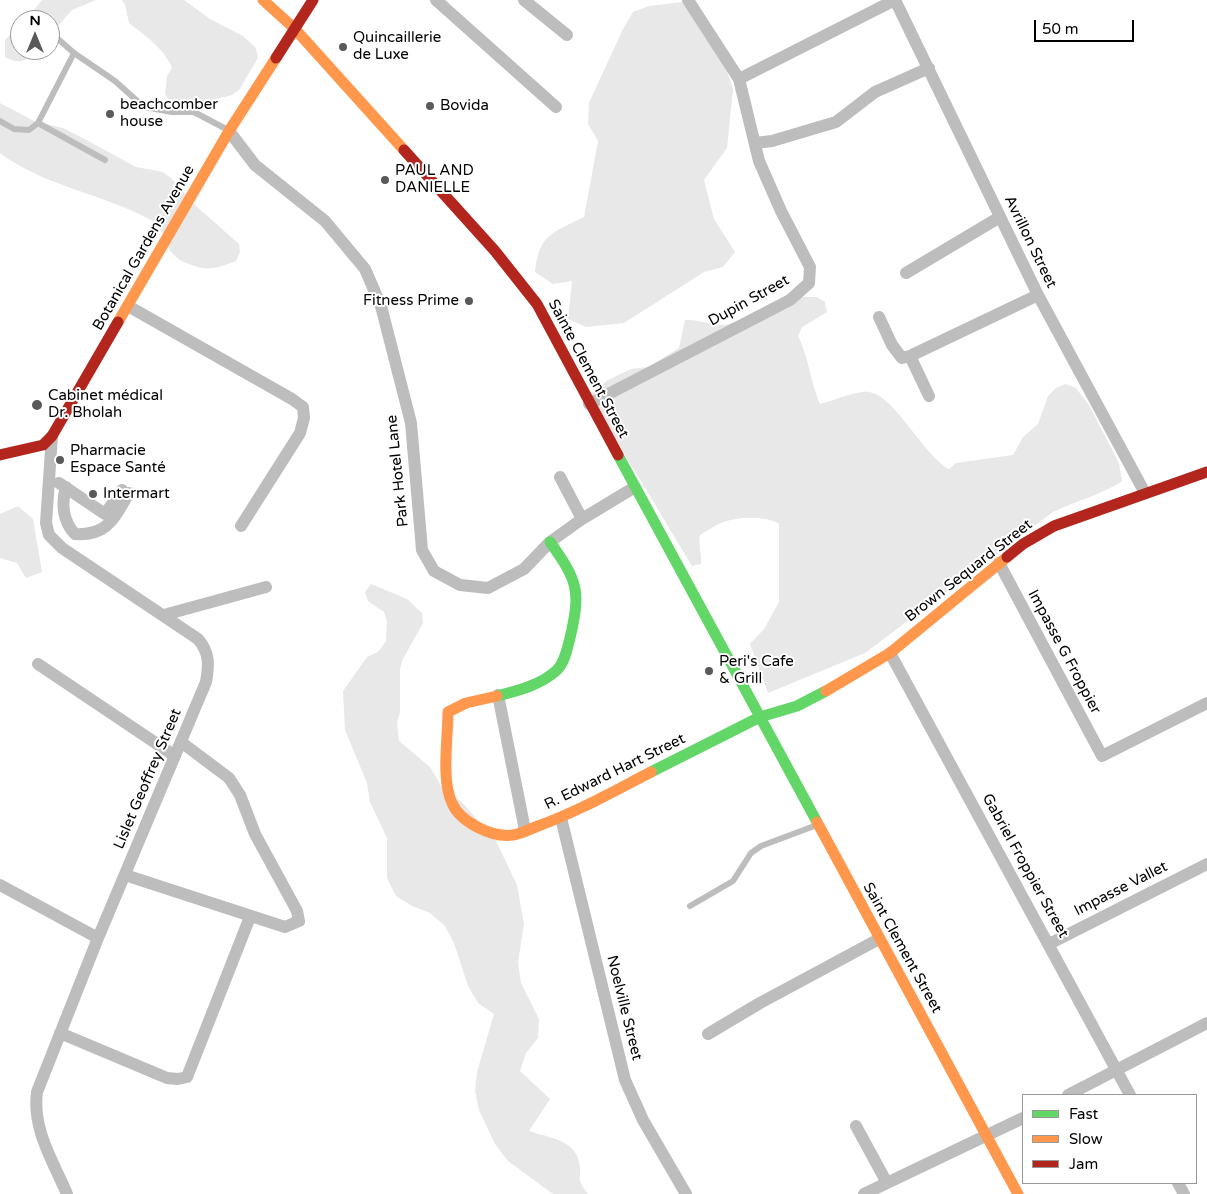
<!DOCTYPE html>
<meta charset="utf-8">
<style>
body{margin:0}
#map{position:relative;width:1207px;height:1194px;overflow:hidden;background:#fff;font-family:"Varela Round",sans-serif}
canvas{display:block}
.legend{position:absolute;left:1022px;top:1094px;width:175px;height:90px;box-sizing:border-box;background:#fff;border:1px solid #999;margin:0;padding:6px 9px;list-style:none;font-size:15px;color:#000}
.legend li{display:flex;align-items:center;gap:10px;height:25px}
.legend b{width:25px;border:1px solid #999}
.north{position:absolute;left:10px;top:10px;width:50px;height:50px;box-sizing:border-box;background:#fff;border:1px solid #999;border-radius:50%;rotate:0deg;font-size:14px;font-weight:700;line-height:20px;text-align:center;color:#000}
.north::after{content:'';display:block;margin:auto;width:18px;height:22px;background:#595959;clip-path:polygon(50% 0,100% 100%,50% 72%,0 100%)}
.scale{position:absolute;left:1034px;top:20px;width:100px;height:22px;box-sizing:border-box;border:2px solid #000;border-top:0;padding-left:6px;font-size:15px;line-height:18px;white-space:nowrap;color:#000;-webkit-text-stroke:4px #fff;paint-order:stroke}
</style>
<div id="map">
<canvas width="1207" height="1194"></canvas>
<ul class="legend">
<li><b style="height:6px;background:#63d668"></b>Fast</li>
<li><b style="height:6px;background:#ff974d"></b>Slow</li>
<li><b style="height:6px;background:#b3261e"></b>Jam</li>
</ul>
<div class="north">N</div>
<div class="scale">50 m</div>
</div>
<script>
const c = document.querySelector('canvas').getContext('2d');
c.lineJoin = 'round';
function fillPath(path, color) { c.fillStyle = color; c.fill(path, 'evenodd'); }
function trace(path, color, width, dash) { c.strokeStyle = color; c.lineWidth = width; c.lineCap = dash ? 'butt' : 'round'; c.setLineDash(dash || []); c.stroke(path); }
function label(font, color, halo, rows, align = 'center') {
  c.font = font + ' "Varela Round",sans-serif'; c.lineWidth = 4; c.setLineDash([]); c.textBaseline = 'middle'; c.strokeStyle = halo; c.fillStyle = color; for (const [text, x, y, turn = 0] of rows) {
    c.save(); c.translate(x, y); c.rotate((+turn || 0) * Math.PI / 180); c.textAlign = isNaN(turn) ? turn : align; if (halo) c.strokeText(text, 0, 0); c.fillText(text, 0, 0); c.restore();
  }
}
fillPath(new Path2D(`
 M42 0H96L72 10 50 35V20H26Z
 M122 0H184L210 19 243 36 256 48 258 58 239 90 232 95 205 102 170 101 165 94 167 76 172 68C165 49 145 36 129 23L125 5Z
 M682 2 720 51 733 89 727 148 704 180 714 219 735 252 723 267 704 272 624 323 586 327 568 319 572 281 553 284 535 272C539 234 552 233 584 217L598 141 588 124 589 103 623 29 633 12 649 6Z
 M20 25V50H36C27 61 19 65 5 57V40Z
 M0 103 36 122 63 128 79 136 136 167 163 172 171 178 196 206 239 244 240 252 236 261C217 268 209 272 189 264 160 254 169 230 151 220 103 194 44 186 0 153Z
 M795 297H817L825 302 827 312 802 327 798 336C809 358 810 381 820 404 832 401 858 390 869 392 894 395 925 457 949 469L956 463 1013 455 1023 437 1038 424 1048 396 1056 388 1066 384 1076 388 1089 405 1119 463 1122 481C1101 495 1076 501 1053 512L865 653 768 693 750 644 764 629 779 602V524C765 515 736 517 721 523 714 526 707 531 700 535 698 546 702 554 701 564L692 566 589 395 608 380 631 369 648 367 679 348 685 320C698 319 710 325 723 325 735 325 781 302 795 297Z
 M18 506 33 519 42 572 26 578 17 563 0 558V514Z
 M371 584 407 599 422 613 423 623 403 659 400 669V712L397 722 399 741 430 767 446 794 461 801 496 841 517 885 524 924 518 962 521 983 539 1019 538 1038 526 1053 520 1071 550 1099 529 1131C547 1137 575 1140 579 1162 583 1181 574 1175 588 1194H553L508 1161 495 1144 479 1110 475 1091 477 1072 494 1014 478 1003 468 986 454 943 445 926 430 913 412 906 396 896 387 878V838L370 802 367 783 345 730 343 691 367 657 378 652 386 641 387 621 384 612 368 601 365 592Z`), '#e8e8e8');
trace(new Path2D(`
 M57 38 74 53 115 81 144 107 172 112H194L228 130
 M0 121 14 129 29 130 38 123 74 53
 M38 123 105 160
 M690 906 733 881 751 853 761 846 817 825`), '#bdbdbd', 6);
trace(new Path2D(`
 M436 0 556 107
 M524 0 567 35
 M895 0 1038 295 1145 493
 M739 79 895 0
 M229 131 255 165 325 221 365 269 381 306 411 423 422 550 434 571 460 585 488 588 524 569 550 542 582 519 635 487
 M755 143 772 141 836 122 875 92 929 68
 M906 273 1000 217
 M128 306 292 399 303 407 304 418 300 433 241 526
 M879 317 892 345 902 358 910 356 1038 295
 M910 356 929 396
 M589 404 790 300 809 283 810 267 781 211 759 161 739 79 688 0
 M52 436 46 523 49 535 62 548 198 639C210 653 209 665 206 682L98 938 37 1092C32 1129 53 1161 67 1194
 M560 477 582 519
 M59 483 105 514 122 490
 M66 487C61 503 63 522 75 534 108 536 114 518 129 493
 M999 563 1102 756 1207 703
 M164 615 266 587
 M890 653 1130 1095
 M38 664 175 756
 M498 695 525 830
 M561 818 625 1080 643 1120 686 1194
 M125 875 285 927 299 921 297 911 255 834 240 795 229 778 181 742
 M0 885 98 938
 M1049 944 1207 864
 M60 1033 167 1078 178 1079 187 1077 250 917
 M708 1034 760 1003 879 939
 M1068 1095 1207 1023
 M856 1126 887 1183
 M1178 1183 1184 1194
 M864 1194 1023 1118`), '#bdbdbd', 12);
trace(new Path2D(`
 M618 455 817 822
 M497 696C517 691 541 685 557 670 565 662 567 649 570 638 581 591 578 581 550 542
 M651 772 760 717 797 706 826 691`), '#63d668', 11);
trace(new Path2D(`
 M263 0 295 29 404 150
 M118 322 229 131 276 58
 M826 691 890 653 1007 557
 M497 696 466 703 448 712C448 737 441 780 452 803 460 822 492 838 513 835 521 834 530 829 538 826 577 812 614 791 651 772
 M817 822 1018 1194`), '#ff974d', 11);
trace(new Path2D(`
 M276 58 313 0
 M404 150 495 251 537 304 618 455
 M0 455 43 445 52 436 118 322
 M1007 557 1023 544 1054 526 1207 472`), '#b3261e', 11);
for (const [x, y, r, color] of [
 [343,47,5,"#595959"],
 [430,106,5,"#595959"],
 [110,114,5,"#595959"],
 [385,180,5,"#595959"],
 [469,301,5,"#595959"],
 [37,405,6,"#595959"],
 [60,460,5,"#595959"],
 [93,494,5,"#595959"],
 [709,671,5,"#595959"]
]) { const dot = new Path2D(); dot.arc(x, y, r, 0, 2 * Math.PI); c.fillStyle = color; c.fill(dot); trace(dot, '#fff', 2); }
label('15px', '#000', '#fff', [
 ["Quincaillerie",353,38],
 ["de Luxe",353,55],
 ["beachcomber",120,105],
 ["house",120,122],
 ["Bovida",440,106],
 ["PAUL AND",395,171],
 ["DANIELLE",395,188],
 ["Fitness Prime",459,301,"right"],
 ["Cabinet médical",48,396],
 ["Dr. Bholah",48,413],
 ["Pharmacie",70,451],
 ["Espace Santé",70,468],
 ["Intermart",103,494],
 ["Peri's Cafe",719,662],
 ["& Grill",719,679]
], 'left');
label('15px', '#000', '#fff', [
 ["Avrillon Street",1030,242,64],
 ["Botanical Gardens Avenue",144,248,-60],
 ["Dupin Street",749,301,-29],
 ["Sainte Clement Street",588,369,62],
 ["Park Hotel Lane",398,471,-96],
 ["Brown Sequard Street",969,571,-38],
 ["Impasse G Froppier",1064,652,62],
 ["R. Edward Hart Street",615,772,-26],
 ["Lislet Geoffrey Street",148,779,-67],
 ["Gabriel Froppier Street",1025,866,61],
 ["Impasse Vallet",1121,889,-27],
 ["Saint Clement Street",902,948,61],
 ["Noelville Street",624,1008,76]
]);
</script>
